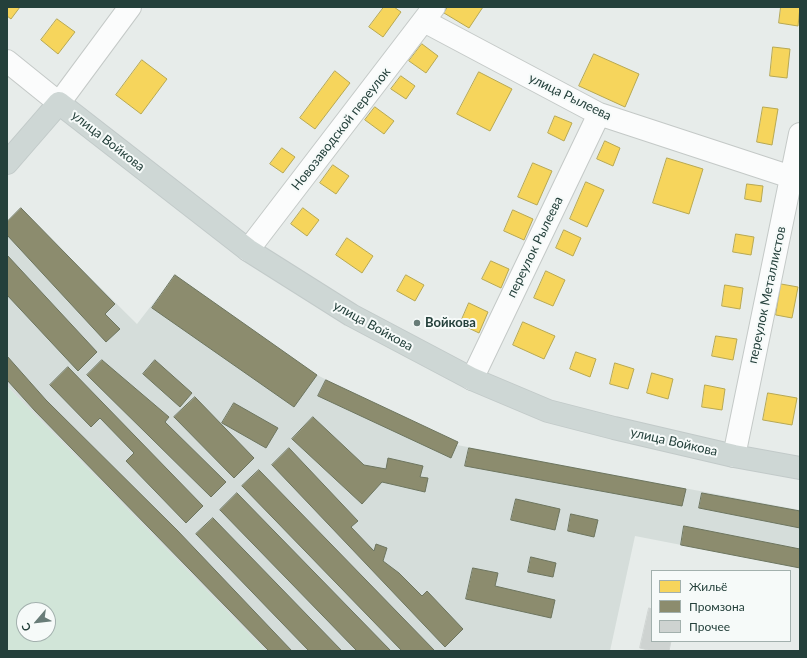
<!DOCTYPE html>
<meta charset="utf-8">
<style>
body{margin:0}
#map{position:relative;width:807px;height:658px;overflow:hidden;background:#e7ecea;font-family:Lato,sans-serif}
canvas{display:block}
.frame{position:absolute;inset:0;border:8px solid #24403b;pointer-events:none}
.legend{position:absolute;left:651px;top:570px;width:140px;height:72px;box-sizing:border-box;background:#f6faf9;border:1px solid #a2b0ad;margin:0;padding:5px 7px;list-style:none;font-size:12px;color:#24403b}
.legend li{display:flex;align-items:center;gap:8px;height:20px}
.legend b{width:20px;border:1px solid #a2b0ad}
.north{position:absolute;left:16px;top:602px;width:40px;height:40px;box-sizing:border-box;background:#f6faf9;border:1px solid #a2b0ad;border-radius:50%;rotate:242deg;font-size:11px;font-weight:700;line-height:16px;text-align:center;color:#24403b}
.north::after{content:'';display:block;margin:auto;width:14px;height:18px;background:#687c78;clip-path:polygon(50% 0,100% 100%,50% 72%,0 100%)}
</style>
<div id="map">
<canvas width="807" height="658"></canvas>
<div class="frame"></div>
<ul class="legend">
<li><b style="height:11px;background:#f6d55c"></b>Жильё</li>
<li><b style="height:11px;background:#8c8c6e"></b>Промзона</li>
<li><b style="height:11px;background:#ced3d1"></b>Прочее</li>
</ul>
<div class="north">С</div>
</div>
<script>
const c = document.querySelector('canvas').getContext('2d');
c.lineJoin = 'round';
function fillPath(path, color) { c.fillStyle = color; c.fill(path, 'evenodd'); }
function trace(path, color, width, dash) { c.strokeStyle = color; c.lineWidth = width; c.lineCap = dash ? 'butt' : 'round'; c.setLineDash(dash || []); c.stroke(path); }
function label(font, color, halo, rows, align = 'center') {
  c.font = font + ' Lato,sans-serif'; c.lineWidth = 4; c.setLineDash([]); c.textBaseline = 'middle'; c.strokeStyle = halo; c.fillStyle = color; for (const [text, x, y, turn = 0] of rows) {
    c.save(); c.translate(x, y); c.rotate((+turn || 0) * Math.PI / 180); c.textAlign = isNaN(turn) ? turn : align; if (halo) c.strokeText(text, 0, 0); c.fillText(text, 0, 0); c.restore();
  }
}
fillPath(new Path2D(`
 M21 209 137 324 175 275 317 375 457 445 800 510V568L635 536 610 651H266L7 386V224Z`), '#d5ddda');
fillPath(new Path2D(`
 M7 386 266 651H7ZM24 610H48V634H24Z`), '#d1e5d8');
const homes = new Path2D(`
 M7 7H20L11 19 7 16Z
 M384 7H394L401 12 383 37 369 27Z
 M448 7H483L469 28 444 13Z
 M781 7H800L798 26 779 23Z
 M57 19 75 32 58 54 41 40Z
 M422 44 438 56 426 73 409 61Z
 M773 47 790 49 787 78 770 76Z
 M594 54 639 74 625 107 579 86Z
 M142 60 167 79 141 114 116 95Z
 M335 71 350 83 315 129 300 118Z
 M479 72 512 89 490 131 457 114Z
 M401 76 415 86 406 99 391 89Z
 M375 107 394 121 384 134 365 120Z
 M763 107 778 109 772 145 757 142Z
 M555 116 572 123 564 141 548 133Z
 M605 141 620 148 613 166 597 159Z
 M282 148 295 157 283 173 270 164Z
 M667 158 703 169 689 214 653 203Z
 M533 163 552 171 537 205 518 197Z
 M333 165 349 176 336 194 320 183Z
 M586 182 604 190 587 227 570 219Z
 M747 184 763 186 761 202 745 199Z
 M303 208 319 220 307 236 291 224Z
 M513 210 533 219 524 240 504 231Z
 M564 230 581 238 573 256 556 248Z
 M736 234 754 237 751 255 733 252Z
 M347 238 373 256 362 273 336 255Z
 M491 261 509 269 501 288 482 279Z
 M546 271 565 280 553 306 534 298Z
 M406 275 424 285 415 301 397 291Z
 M781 284 798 287 792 318 776 315Z
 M725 285 743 288 740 309 722 306Z
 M469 303 488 312 479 333 460 324Z
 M523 322 555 336 544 359 513 345Z
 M716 336 737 339 733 360 712 356Z
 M576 352 596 359 590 377 570 369Z
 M615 363 634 369 628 389 610 384Z
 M652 373 673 379 668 399 647 393Z
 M705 385 725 389 722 410 702 407Z
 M768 393 797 398 792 425 763 420Z`);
fillPath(homes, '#f6d55c');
trace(homes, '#b7a852', 1);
const industry = new Path2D(`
 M21 208 115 304 105 314 120 329 106 342 7 235V222Z
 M7 255 97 352 78 371 7 295Z
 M175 275 317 375 294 407 152 308Z
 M7 356 46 400 177 530 292 651H269L35 411 7 380Z
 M102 360 169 417 165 422 226 482 211 497 87 375Z
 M155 360 192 393 180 407 143 374Z
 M68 367 203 506 186 523 126 461 134 453 100 418 91 427 50 385Z
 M326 380 458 442 451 458 318 396Z
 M195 397 254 458 234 478 174 417Z
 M234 403 278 428 266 448 222 423Z
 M313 417 364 465 386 469 388 458 423 466 420 477 428 478 425 492 382 482 362 504 292 439Z
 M289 448 358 521 351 527 374 551 376 544 387 548 383 561 399 573 422 596 427 591 463 629 445 647 272 465Z
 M469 448 686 489 682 506 465 466Z
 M259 470 435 651H402L242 486Z
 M237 493 391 651H357L220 510Z
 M702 493 800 511V528L699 508Z
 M516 499 560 509 555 530 511 520Z
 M571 514 598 520 594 537 568 531Z
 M213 518 342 651H309L196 534Z
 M684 526 800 549V568L681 545Z
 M531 557 556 563 553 577 528 572Z
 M473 568 498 573 495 586 555 600 551 618 466 599Z`);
fillPath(industry, '#8c8c6e');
trace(industry, '#6d755f', 1);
const building = new Path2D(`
 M649 608 652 609V641H671L669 651H652L640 648Z`);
fillPath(building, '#ced3d1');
trace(building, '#d0d5d3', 1);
const minor = new Path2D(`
 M424 21 599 114 791 177
 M7 61 59 103 130 7
 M248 250 434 7
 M472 379 599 114
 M734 456 800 134`);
const major = new Path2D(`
 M7 163 59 103 248 250 351 315 472 379 548 411 614 428 734 456 800 468`);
trace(minor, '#c4c9c7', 24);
trace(major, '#c2cac9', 24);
trace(minor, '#fbfcfc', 22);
trace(major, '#ced7d5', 22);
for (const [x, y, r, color] of [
 [417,323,4,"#687c78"]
]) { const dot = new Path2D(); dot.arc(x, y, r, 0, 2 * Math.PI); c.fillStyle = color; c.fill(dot); trace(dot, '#f6faf9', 1.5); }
label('13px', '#24403b', '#f6faf9', [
 ["улица Рылеева",570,97,26],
 ["Новозаводской переулок",341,129,-52],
 ["улица Войкова",108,141,38],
 ["переулок Рылеева",535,247,-64],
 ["переулок Металлистов",767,295,-78],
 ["улица Войкова",373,326,29],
 ["улица Войкова",674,442,13]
]);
label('bold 13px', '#24403b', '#f6faf9', [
 ["Войкова",425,323]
], 'left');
</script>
